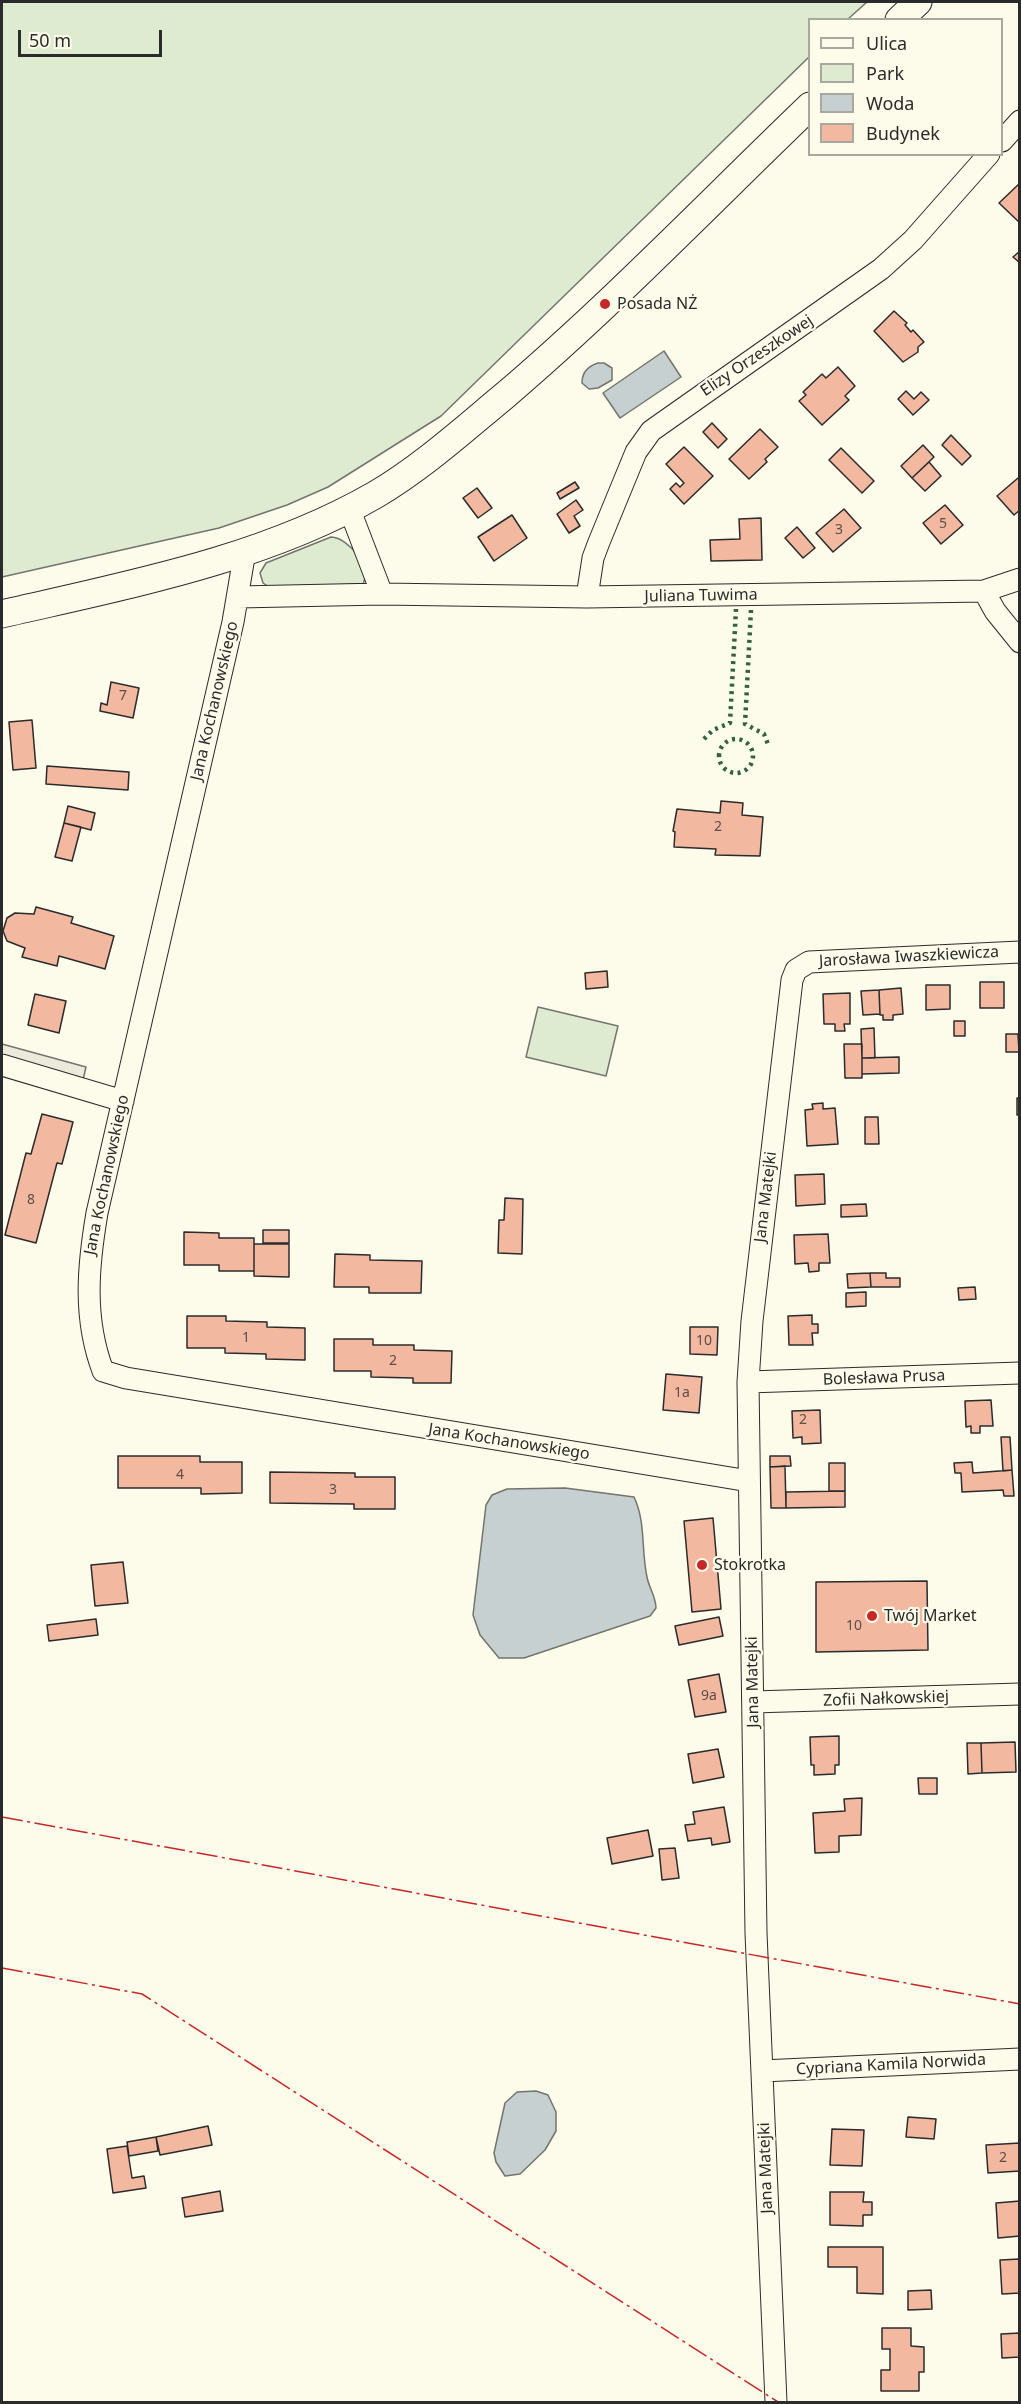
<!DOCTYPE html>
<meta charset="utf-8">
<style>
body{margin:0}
#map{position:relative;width:1021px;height:2404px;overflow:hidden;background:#fdfbea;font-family:"Noto Sans",sans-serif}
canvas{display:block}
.frame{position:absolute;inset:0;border:3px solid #2b2b2b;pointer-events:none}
.legend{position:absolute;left:808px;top:18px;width:195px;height:138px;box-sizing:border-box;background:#fdfbea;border:2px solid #a9a89e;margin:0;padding:8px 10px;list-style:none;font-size:18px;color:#2b2b2b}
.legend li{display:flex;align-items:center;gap:12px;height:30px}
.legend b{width:30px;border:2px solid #a9a89e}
.scale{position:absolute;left:18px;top:30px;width:144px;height:27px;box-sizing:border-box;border:3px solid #2b2b2b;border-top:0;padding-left:8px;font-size:18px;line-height:21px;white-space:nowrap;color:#2b2b2b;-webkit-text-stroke:4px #fdfbea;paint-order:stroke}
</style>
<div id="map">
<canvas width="1021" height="2404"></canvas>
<div class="frame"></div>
<ul class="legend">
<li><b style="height:8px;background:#fdfbea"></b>Ulica</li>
<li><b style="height:16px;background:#deebd1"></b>Park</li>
<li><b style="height:16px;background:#c7d0d0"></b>Woda</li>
<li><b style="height:16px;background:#f2b8a0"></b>Budynek</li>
</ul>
<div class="scale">50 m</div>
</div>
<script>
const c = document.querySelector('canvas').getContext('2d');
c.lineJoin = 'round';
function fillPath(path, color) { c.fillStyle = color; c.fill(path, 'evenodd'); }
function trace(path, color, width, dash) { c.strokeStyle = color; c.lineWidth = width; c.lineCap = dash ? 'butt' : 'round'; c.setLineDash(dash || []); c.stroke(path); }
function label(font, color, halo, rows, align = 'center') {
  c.font = font + ' "Noto Sans",sans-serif'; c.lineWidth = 4.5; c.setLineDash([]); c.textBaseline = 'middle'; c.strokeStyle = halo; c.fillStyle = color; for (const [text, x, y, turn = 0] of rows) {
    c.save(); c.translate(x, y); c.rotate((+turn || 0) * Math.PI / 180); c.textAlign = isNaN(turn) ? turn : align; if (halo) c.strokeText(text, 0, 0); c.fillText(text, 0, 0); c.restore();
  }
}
const green = new Path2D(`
 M2 2H867L848 19 810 20 809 57 441 416 328 487 287 505 219 528 2 577Z
 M331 537C350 538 371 568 363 584L269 587 263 583 260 573 266 563Z
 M538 1007 618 1026 606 1076 526 1057Z`);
fillPath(green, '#deebd1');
trace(green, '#74746e', 1.5);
const parking = new Path2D(`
 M2 1044 86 1067 83 1080 2 1058Z`);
fillPath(parking, '#eceadb');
trace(parking, '#74746e', 1.5);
const water = new Path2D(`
 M664 351 681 377 620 418 603 393Z
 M598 363H604L612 368V380L598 388 589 389 582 383C582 373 588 366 598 363Z
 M565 1488 634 1497C646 1522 641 1550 647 1577 649 1588 656 1597 656 1608L650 1616 524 1658H499L480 1635 473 1615 486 1505 492 1495 507 1489Z
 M536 2091 548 2095 556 2112V2131L545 2150 520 2174 505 2176 496 2162 494 2153 505 2103 517 2092Z`);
fillPath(water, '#c7d0d0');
trace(water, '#74746e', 1.5);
const building = new Path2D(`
 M1020 183V223L999 203Z
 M1020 251V263L1013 257Z
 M894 311 907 323 905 325 911 332 913 330 924 342 918 347V352L903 362 874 331Z
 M838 367 855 386 845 396 849 400 822 425 799 401 806 395 803 392 822 374 826 378Z
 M906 391 914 399 921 392 929 400 913 415 898 399Z
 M712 423 727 439 718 448 703 432Z
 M760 429 778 447 765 459 767 462 749 479 729 459Z
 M951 435 971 456 962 465 942 445Z
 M923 445 934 457 912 478 901 466Z
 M684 447 713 476 684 504 670 489 676 483 680 487 684 483 666 464Z
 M841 448 874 481 862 493 829 460Z
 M929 462 941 476 925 491 912 478Z
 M1018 478 1020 481V510L1014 515 997 496Z
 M575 482 579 488 560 499 557 493Z
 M477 488 492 508 478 518 463 498Z
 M576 500 583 510 574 516 580 526 569 533 557 514Z
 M945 505 963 525 941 544 923 523Z
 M844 509 861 528 833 552 816 533Z
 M512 515 527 538 494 561 478 537Z
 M761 518 762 560 711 561 710 540 740 539 739 519Z
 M797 527 815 548 803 558 785 538Z
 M111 682 139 688 133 718 100 711 101 703 107 705Z
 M32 720 36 768 13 770 9 722Z
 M47 766 129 772 128 790 46 784Z
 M721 801 743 803 742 815 763 817 760 856 715 855 716 849 674 847 675 832 673 831 677 809 720 813Z
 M68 806 95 813 91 830 64 823Z
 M64 823 81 827 72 861 55 857Z
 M36 907 73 917 71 923 114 936 105 969 59 956 57 966 22 957 25 948 7 941 3 931 7 918 15 913 34 914Z
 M607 971 608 987 586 989 585 973Z
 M980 982H1004V1008H980Z
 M926 985H950V1009L926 1010Z
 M901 988 903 1014 893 1015V1020H883V1015H880L879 990Z
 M879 990 880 1014 863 1015 861 991Z
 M850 993V1024H844L845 1031H835V1024H824L823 994Z
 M35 994 66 1001 59 1033 28 1025Z
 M954 1021H965V1036H954Z
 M874 1028 875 1058H862L861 1029Z
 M1006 1034H1018L1019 1052H1006Z
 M844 1044H862V1078H845Z
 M899 1057V1073L862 1074V1058Z
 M1017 1098H1020V1115H1017Z
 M823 1103V1109L835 1108 838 1144 807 1146 805 1110 813 1109 812 1104Z
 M42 1114 73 1122 62 1164 57 1163 36 1243 5 1235 26 1153 31 1154Z
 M865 1117H878L879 1144H865Z
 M824 1174 825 1204 796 1206 795 1175Z
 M505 1198 523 1199 522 1254 498 1253 499 1220H504Z
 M866 1204 867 1216 841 1217V1205Z
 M263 1230H289V1243H263Z
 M184 1232 219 1233V1238H254V1271H219V1265H184Z
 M828 1234 830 1263H819V1271L809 1272 808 1263 795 1264 794 1235Z
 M254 1244H289V1277L254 1276Z
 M335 1254 370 1255V1260L422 1261 421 1293H369V1287H334Z
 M870 1273 871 1287 848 1288 847 1274Z
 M870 1273H886V1278H900V1287H871Z
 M975 1287 976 1299 959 1300 958 1288Z
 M866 1292V1306L846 1307V1293Z
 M812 1315V1324H818V1333H812L813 1345H789L788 1316Z
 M187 1316H226V1321L267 1322V1327L305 1328V1360L266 1359V1354L225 1353V1348H187Z
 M690 1327H718L717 1355 690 1354Z
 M334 1339H373V1345H414V1350L452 1351 451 1383H413V1378L371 1377V1371H334Z
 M666 1374 702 1377 699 1413 663 1410Z
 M991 1400 993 1426H980V1433H971V1426L966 1427 965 1401Z
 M820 1410 821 1443 802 1444V1437L793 1438 792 1411Z
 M1001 1437H1010L1012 1470 1003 1471Z
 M118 1456H200V1462H242V1493L201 1494V1488H118Z
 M770 1456H790L791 1466 770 1467Z
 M972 1462 973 1473 1012 1470 1014 1496H1004L1003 1490 962 1492 961 1473H955L954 1463Z
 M829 1463H845V1491H829Z
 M785 1466 786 1508H771L770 1467Z
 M270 1472 355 1473V1477H395V1509H354V1504L270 1503Z
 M845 1491V1507L786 1508V1492Z
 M713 1518 721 1609 692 1612 684 1521Z
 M123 1562 128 1603 95 1606 91 1565Z
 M927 1581 928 1650 816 1652V1582Z
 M719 1617 723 1636 679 1645 675 1626Z
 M96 1619 98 1635 49 1641 47 1625Z
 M719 1674 726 1712 695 1717 688 1680Z
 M839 1736V1765H835V1774L814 1775V1765H811L810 1737Z
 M1015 1742 1016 1772 982 1773 981 1743Z
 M967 1743H981L982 1773 968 1774Z
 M718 1749 724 1777 693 1783 688 1754Z
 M918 1778H937V1794H919Z
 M862 1798 861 1835 839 1836V1852L815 1853 813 1813 845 1811 844 1799Z
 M724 1807 730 1842 712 1845 711 1838 688 1841 685 1825 695 1824 693 1812Z
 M648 1830 653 1856 612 1864 607 1838Z
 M675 1848 679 1878 662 1880 659 1849Z
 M908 2117 936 2119 934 2139 906 2137Z
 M208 2126 212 2145 160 2155 156 2137Z
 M832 2129 864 2130 862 2166 830 2165Z
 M156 2137 158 2151 129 2156 127 2142Z
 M1020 2143V2171L988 2173 986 2145Z
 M127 2146 132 2178 144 2176 146 2188 113 2193 107 2149Z
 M220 2191 223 2211 185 2217 182 2198Z
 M830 2192H864L863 2202H872V2215H863V2226L830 2225Z
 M1020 2201V2236L998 2238 996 2203Z
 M828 2247H883V2294L857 2293V2267H828Z
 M1020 2259V2293L1002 2294 1000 2260Z
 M931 2290 932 2309 908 2310V2291Z
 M882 2328H911V2346L924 2347V2372H919V2391H881V2370H890V2349H882Z
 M1020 2333V2357L1002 2358 1001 2334Z`);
fillPath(building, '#f2b8a0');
trace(building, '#2b2b2b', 1.5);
const minor = new Path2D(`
 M1002 141 1020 121
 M349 508 382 594
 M245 551 233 622 97 1213C88 1266 83 1318 103 1371L126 1378 749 1481
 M984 591 995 611 1020 642
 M238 597 382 594 587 597 984 591 1020 579
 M587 597 593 558 599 542 636 452 651 431 881 269 913 240 989 154
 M2 1065 123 1101
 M748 1382 1020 1373
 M753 1702 1020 1694
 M762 2071 1020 2059
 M776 2402 756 1933 748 1382 752 1321 792 980 796 970 809 962 1020 952`);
const major = new Path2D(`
 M899 20 918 2
 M2 614C127 585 262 560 375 495 421 468 462 431 503 397 610 306 708 204 810 106`);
trace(minor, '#2b2b2b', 23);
trace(major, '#2b2b2b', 29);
trace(minor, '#fdfbea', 21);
trace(major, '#fdfbea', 27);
trace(new Path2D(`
 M751 610 745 724 764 734 769 747
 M719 756a17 17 0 1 1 34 0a17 17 0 1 1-34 0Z
 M704 739 713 730 730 723 736 609`), '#34623c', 4.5, [3, 4.5]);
trace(new Path2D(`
 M2 1817 1020 2004
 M2 1968 142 1994 778 2402`), '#c62828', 1.5, [21, 4.5, 3, 4.5]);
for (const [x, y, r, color] of [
 [605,304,6,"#c62828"],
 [702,1565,6,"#c62828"],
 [872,1616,6,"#c62828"]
]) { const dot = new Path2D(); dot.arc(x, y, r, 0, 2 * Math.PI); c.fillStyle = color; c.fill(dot); trace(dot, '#fdfbea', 2); }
label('14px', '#5d4e48', null, [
 ["5",943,524],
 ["3",839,530],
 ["7",123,696],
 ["2",718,827],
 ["8",31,1200],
 ["1",246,1338],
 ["10",704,1341],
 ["2",393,1361],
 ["1a",682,1393],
 ["2",803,1420],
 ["4",180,1475],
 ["3",333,1490],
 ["10",854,1626],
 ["9a",709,1696],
 ["2",1003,2158]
]);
label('16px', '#2b2b2b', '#fdfbea', [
 ["Posada NŻ",617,304],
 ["Stokrotka",714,1565],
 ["Twój Market",884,1616]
], 'left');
label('16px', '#2b2b2b', '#fdfbea', [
 ["Elizy Orzeszkowej",757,356,-34],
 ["Juliana Tuwima",701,596,-1],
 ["Jana Kochanowskiego",215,701,-77],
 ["Jarosława Iwaszkiewicza",909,957,-3],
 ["Jana Kochanowskiego",107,1175,-78],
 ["Jana Matejki",766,1197,-83],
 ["Bolesława Prusa",884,1378,-2],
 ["Jana Kochanowskiego",509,1442,9],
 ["Jana Matejki",753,1682,-91],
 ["Zofii Nałkowskiej",886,1699,-2],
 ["Cypriana Kamila Norwida",891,2065,-3],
 ["Jana Matejki",766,2168,-92]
]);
</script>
